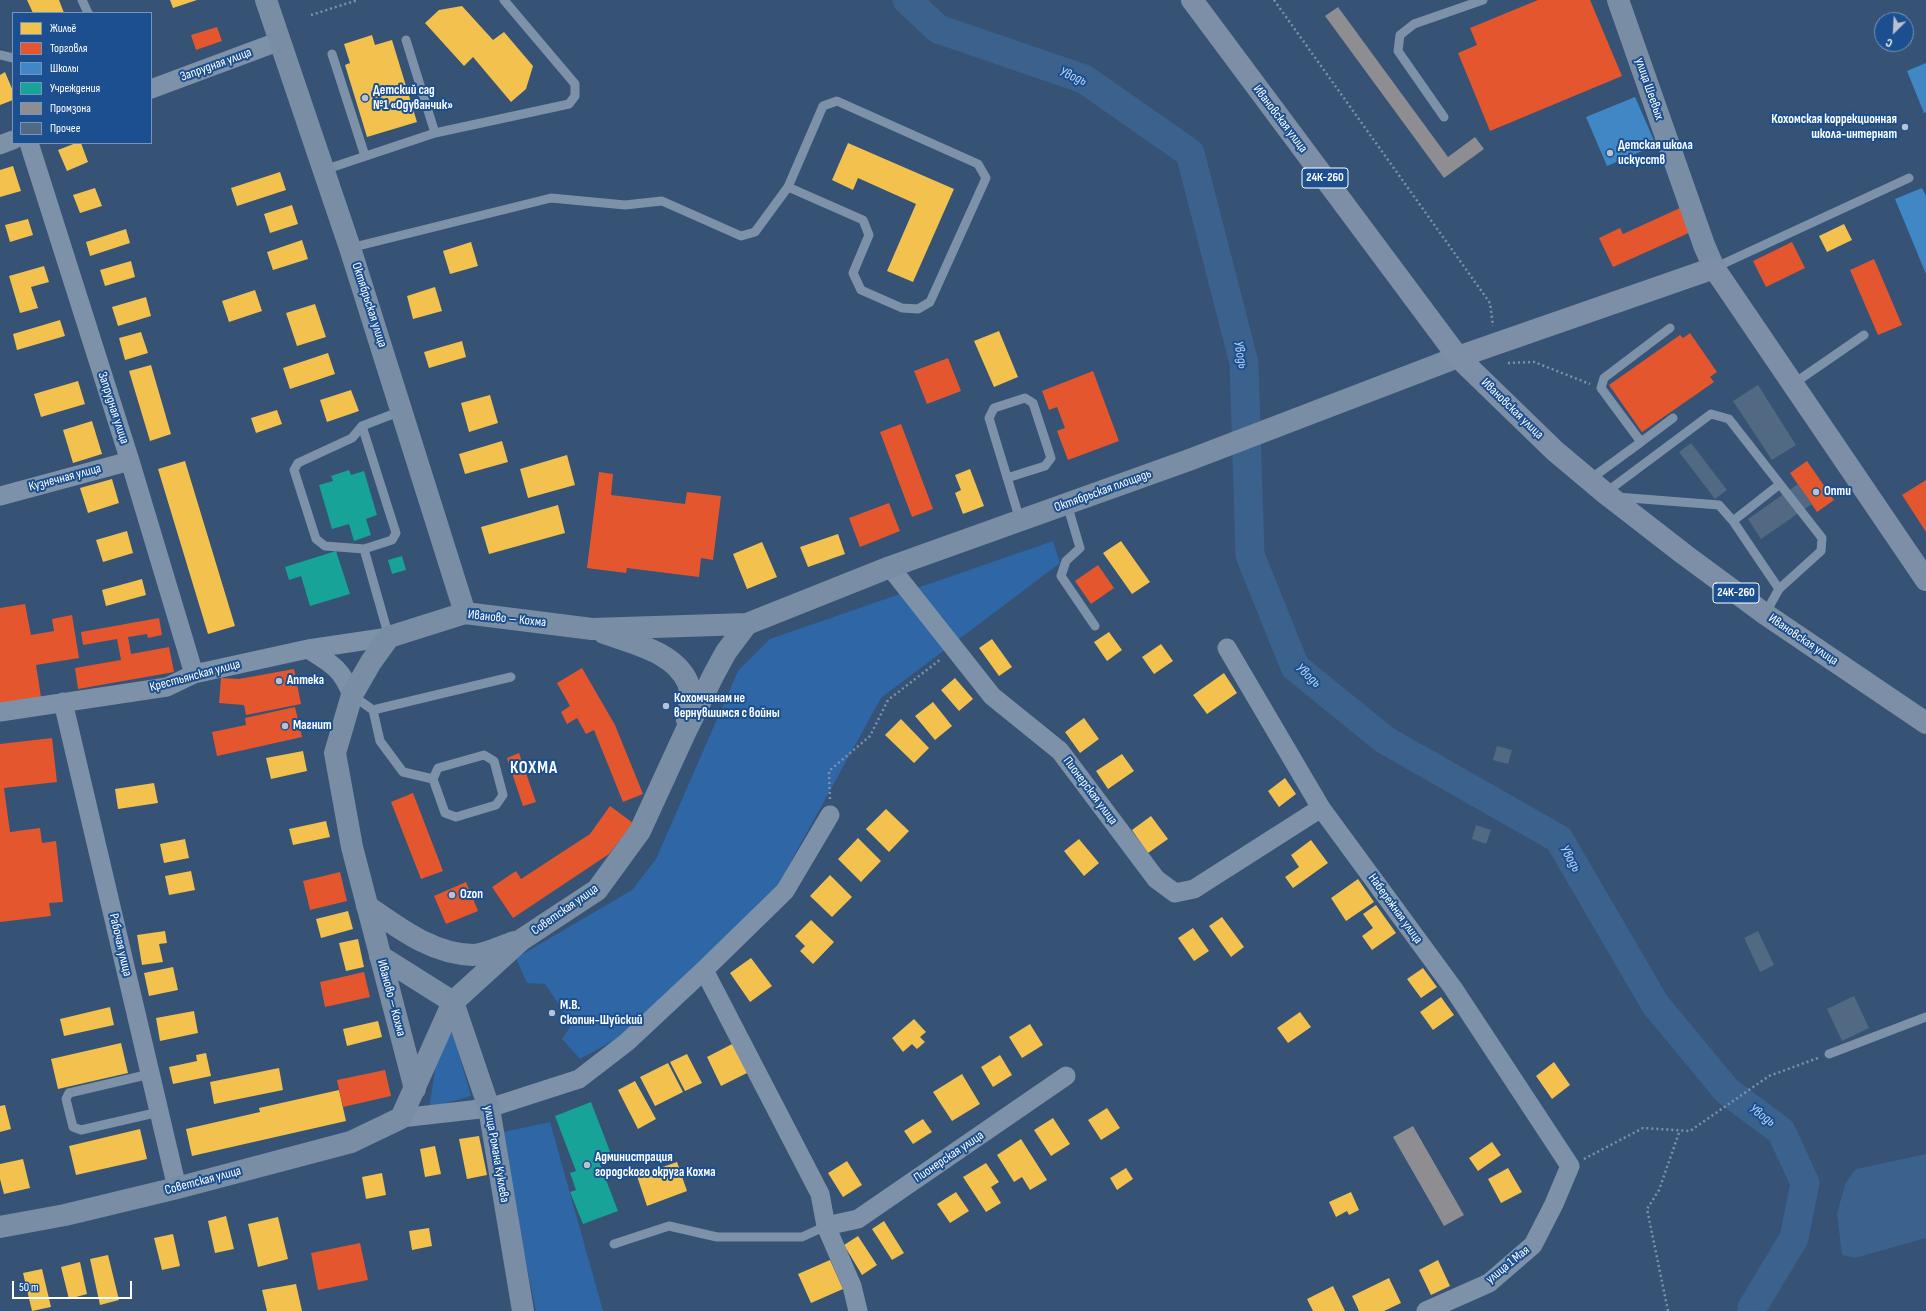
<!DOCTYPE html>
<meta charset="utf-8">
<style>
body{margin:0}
#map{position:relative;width:1926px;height:1311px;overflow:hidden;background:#365274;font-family:"Sofia Sans Condensed",sans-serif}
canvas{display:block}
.legend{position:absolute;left:12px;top:12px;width:140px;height:132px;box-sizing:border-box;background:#1b4f8f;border:1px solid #7695bc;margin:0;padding:5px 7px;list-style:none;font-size:12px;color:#fff}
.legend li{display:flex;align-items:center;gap:8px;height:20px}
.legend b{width:20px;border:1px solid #7695bc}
.north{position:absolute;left:1874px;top:12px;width:40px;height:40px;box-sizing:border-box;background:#1b4f8f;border:1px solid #7695bc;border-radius:50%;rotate:204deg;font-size:11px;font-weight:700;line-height:16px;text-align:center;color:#fff}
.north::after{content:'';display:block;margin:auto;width:14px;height:18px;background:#b9c2ce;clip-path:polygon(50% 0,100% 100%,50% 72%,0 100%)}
.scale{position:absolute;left:12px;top:1281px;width:120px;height:18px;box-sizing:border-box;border:2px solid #fff;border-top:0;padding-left:5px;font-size:12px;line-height:14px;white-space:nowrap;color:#fff;-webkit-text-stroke:3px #1b4f8f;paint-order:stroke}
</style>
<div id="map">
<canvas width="1926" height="1311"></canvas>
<ul class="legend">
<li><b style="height:11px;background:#f2c14e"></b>Жильё</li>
<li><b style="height:11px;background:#e4572e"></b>Торговля</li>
<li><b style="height:11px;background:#3f88c5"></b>Школы</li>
<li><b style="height:11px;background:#17a398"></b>Учреждения</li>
<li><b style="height:11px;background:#8d8d92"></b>Промзона</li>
<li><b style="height:11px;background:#526984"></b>Прочее</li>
</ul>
<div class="north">С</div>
<div class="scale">50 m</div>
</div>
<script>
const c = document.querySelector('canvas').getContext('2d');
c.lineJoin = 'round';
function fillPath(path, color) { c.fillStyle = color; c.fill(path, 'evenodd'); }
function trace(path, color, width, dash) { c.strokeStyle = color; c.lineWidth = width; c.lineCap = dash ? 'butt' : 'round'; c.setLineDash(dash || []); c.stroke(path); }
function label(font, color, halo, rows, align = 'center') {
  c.font = font + ' "Sofia Sans Condensed",sans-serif'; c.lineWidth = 4; c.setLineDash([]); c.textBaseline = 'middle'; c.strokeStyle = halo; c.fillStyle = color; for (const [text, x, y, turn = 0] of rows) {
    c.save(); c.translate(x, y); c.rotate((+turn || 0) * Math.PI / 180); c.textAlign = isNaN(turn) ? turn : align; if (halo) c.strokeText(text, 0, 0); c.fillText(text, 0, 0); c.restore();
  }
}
fillPath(new Path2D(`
 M1053 541 1060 563 881 698 773 894 629 1032 580 1059 562 1039 572 1024 545 984 527 983 516 958 632 890 656 859 738 671 770 639Z
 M453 1033 471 1096 429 1108 436 1064 446 1034Z
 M550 1122 603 1311H536L499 1133Z`), '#2f66a5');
fillPath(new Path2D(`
 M1926 1154V1238L1855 1258 1842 1255 1837 1213 1846 1182 1856 1169Z`), '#3b618d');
fillPath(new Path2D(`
 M27 0H59L64 13H33Z
 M170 0H197L173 8Z
 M462 6 493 40 504 32 533 66 526 89 511 102 473 57 464 66 425 23 439 10Z
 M372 35 375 45 392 40 417 122 367 137 345 65 350 63 344 44Z
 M5 72 13 91V100L0 105V75Z
 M76 143H81L88 162 67 171 58 150Z
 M848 143 954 189 913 282 887 271 916 204 858 178 853 190 832 180Z
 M13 166 21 191 0 197V170Z
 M280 172 286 190 237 206 231 188Z
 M95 188 102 206 80 213 73 195Z
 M292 205 298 224 270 233 264 214Z
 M28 219 33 235 10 242 5 225Z
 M1844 224 1852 240 1827 252 1819 236Z
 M126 229 130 243 90 256 86 242Z
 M302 240 308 259 273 270 267 252Z
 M471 242 478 266 450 274 443 251Z
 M131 261 135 277 105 286 100 270Z
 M44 266 49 282 31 287 38 308 20 313 9 276Z
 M435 287 442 311 413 319 407 296Z
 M255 290 262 311 229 322 222 301Z
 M146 297 151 316 118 326 112 307Z
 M315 304 326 337 297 346 286 313Z
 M60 320 65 336 17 350 13 334Z
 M999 331 1018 377 994 387 974 341Z
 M141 332 148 353 125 360 119 338Z
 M462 341 466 357 429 368 424 352Z
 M328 353 335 374 290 389 283 368Z
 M151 365 171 434 150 441 129 371Z
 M78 381 85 404 41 417 34 394Z
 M351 390 359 411 327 422 320 400Z
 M490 395 498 423 469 432 461 403Z
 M277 410 282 424 256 433 251 418Z
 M92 421 102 454 73 463 63 430Z
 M502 441 508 462 465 474 459 454Z
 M567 455 575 485 528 498 520 469Z
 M185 461 235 626 208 634 158 469Z
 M970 469 984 506 963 514 955 493 961 490 955 475Z
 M112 479 119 503 88 513 80 488Z
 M558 505 565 533 489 554 481 527Z
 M127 531 133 553 103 562 96 540Z
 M838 534 845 554 808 567 800 547Z
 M1121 541 1150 582 1132 594 1103 553Z
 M762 542 777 577 747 589 733 554Z
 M142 579 146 595 106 606 102 590Z
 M1109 632 1122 650 1107 661 1094 642Z
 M992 639 1012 667 999 676 979 648Z
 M1161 644 1173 661 1154 674 1142 657Z
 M1224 673 1237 693 1207 714 1193 695Z
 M955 678 973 699 959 711 941 690Z
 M933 702 952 726 935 740 915 716Z
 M1084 718 1099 739 1080 753 1065 732Z
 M901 719 929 748 914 763 885 735Z
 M303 751 307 771 271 779 266 758Z
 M1122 754 1134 771 1108 789 1096 771Z
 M1285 778 1296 794 1279 807 1268 791Z
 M154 783 158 803 118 809 115 789Z
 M886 809 909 831 889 852 866 829Z
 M1151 816 1168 839 1148 853 1132 830Z
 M326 821 330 837 293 845 289 829Z
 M858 838 881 861 861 882 838 859Z
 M185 839 189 858 164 863 160 844Z
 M1079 839 1099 863 1084 876 1064 851Z
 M1311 840 1328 863 1293 888 1285 877 1299 867 1291 855Z
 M191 871 195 890 169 895 165 876Z
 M830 875 852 897 832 917 810 896Z
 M1358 879 1374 902 1346 921 1331 898Z
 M1376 905 1396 933 1372 950 1362 936 1373 928 1363 914Z
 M348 911 353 929 321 938 316 919Z
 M1222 917 1244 947 1231 957 1209 926Z
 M811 920 834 942 813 964 800 951 805 946 795 936Z
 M1193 928 1209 951 1194 961 1178 938Z
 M165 931 167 943 159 944 163 962 142 965 137 935Z
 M358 939 364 967 346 971 339 943Z
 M751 958 772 986 750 1002 730 973Z
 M173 967 178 990 149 996 144 973Z
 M1423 968 1437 987 1421 998 1407 979Z
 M1441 997 1454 1015 1433 1030 1420 1012Z
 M110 1007 114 1025 64 1036 60 1019Z
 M194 1011 198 1033 160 1041 156 1018Z
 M1300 1012 1311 1027 1288 1043 1277 1028Z
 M914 1019 926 1032 920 1037 925 1042 917 1049 912 1044 903 1052 892 1038Z
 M378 1021 382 1037 347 1046 343 1029Z
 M1030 1024 1043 1045 1022 1058 1009 1037Z
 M121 1043 128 1073 58 1089 51 1059Z
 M734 1043 749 1072 721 1086 707 1057Z
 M206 1053 211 1076 173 1084 169 1067 197 1061 196 1055Z
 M687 1054 702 1083 685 1091 670 1062Z
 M1000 1055 1012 1075 993 1087 981 1067Z
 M1554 1062 1570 1085 1552 1099 1536 1076Z
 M668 1063 683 1092 655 1106 640 1077Z
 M279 1068 283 1090 214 1104 210 1082Z
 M962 1074 980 1104 952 1121 933 1092Z
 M635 1081 656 1119 638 1129 618 1090Z
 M339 1090 346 1121 192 1156 186 1129 260 1112 259 1108Z
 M5 1105 11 1129 0 1132V1106Z
 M1107 1108 1120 1128 1101 1140 1088 1120Z
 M1053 1118 1070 1144 1051 1156 1034 1130Z
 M923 1119 932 1132 913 1144 904 1131Z
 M140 1129 147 1159 76 1175 69 1146Z
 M479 1136 487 1175 467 1179 459 1139Z
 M1021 1139 1047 1180 1030 1190 1022 1177 1014 1182 997 1155Z
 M1492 1142 1501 1155 1478 1171 1469 1158Z
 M435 1146 441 1174 425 1177 420 1149Z
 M23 1159 30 1188 4 1194 0 1179V1164Z
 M847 1161 862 1185 843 1197 828 1173Z
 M677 1162 687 1191 647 1206 637 1176Z
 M986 1163 999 1182 991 1187 1001 1203 986 1212 963 1177Z
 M1126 1168 1133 1179 1117 1190 1110 1178Z
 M1508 1168 1522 1192 1501 1203 1488 1179Z
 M382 1173 386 1195 366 1199 362 1177Z
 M956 1192 969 1211 950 1223 937 1204Z
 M1351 1192 1359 1210 1349 1215 1347 1211 1336 1217 1329 1202Z
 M226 1216 234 1249 215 1253 208 1221Z
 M278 1217 288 1259 258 1267 248 1224Z
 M884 1221 904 1253 892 1260 872 1229Z
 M429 1228 432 1246 412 1250 409 1231Z
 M173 1234 180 1266 162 1270 154 1238Z
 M858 1236 877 1265 862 1275 844 1245Z
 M108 1255 119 1300 100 1305 90 1259Z
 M830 1260 843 1289 811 1303 798 1274Z
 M1438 1260 1450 1286 1431 1295 1419 1270Z
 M80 1262 87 1294 69 1299 61 1267Z
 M42 1269 51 1307 32 1311 23 1273Z
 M1389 1278 1401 1303 1384 1311H1359L1352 1296Z
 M296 1284 302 1311H267L262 1290Z
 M1333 1286 1345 1311H1313L1307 1299Z`), '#f2c14e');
fillPath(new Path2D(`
 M1538 0H1590L1622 76 1490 131 1458 53 1477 45 1470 28Z
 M217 27 222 41 196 50 191 35Z
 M1680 208 1691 232 1613 267 1599 238 1620 228 1623 234Z
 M1792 242 1805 268 1766 287 1753 261Z
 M1874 259 1902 325 1878 335 1850 270Z
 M1690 333 1717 372 1710 377 1714 382 1642 432 1609 385 1680 335 1683 338Z
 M948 358 961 391 927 404 914 371Z
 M1093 371 1119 441 1068 460 1057 431 1065 428 1057 407 1049 410 1042 391Z
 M901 424 933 509 912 517 880 432Z
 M1807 461 1834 500 1817 512 1790 473Z
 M599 472 613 474 611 495 685 504 687 492 721 496 713 560 701 558 699 577 627 568 626 573 587 568Z
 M1926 480V532L1902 495Z
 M889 503 900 531 860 547 849 518Z
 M1098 565 1114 588 1091 604 1075 581Z
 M25 604 31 635 54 631 52 619 72 615 79 658 36 665 41 697 0 704V608Z
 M159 618 162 635 148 638 147 634 128 637 131 654 169 647 174 672 78 689 75 668 121 660 117 639 83 645 81 632Z
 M582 668 615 725 643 794 623 802 594 730 586 734 577 718 567 724 561 712 570 706 557 683Z
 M294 669 301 704 246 715 244 705 219 703 221 678 239 679Z
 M295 707 302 737 217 756 212 732 246 725 245 718Z
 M52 738 57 782 4 788 10 832 40 828 42 843 56 841 63 902 49 903 51 916 0 922V744Z
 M519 753 536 802 523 806 507 758Z
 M413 793 443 871 421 879 391 802Z
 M610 806 633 823 609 854 513 918 492 887 516 871 521 879 590 834Z
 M340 872 347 901 310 910 303 881Z
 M466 882 478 911 446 924 434 896Z
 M364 972 370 997 325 1007 320 982Z
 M385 1070 391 1096 343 1107 337 1080Z
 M360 1243 368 1280 318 1290 311 1253Z`), '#e4572e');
fillPath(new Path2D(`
 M1926 63V112L1924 113 1907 71Z
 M1635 97 1656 145 1607 166 1586 117Z
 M1922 188 1926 196V274L1895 199Z`), '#3f88c5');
fillPath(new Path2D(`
 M349 470 351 475 364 471 377 515 366 519 371 535 354 541 349 524 332 529 319 485 333 481 331 476Z
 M336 551 350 594 310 606 301 576 289 580 285 567Z
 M402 556 406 570 392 574 388 560Z
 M591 1102 611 1154 598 1159 618 1211 583 1224 570 1192 576 1190 570 1173 576 1171 555 1116Z`), '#17a398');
fillPath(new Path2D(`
 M1338 7 1448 157 1475 137 1484 149 1444 178 1325 16Z
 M1413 1126 1464 1215 1444 1226 1393 1137Z`), '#8d8d92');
trace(new Path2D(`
 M907 0 938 29 1084 79 1190 153 1244 363 1250 555 1295 667 1385 740 1559 839 1655 1004 1727 1091 1781 1131 1805 1183 1794 1238 1752 1308V1311`), '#3b618d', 29);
fillPath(new Path2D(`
 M1758 385 1796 445 1772 460 1733 401Z
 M1691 443 1727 490 1715 499 1679 452Z
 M1798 484 1812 504 1761 539 1748 519Z
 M1497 746 1512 750 1508 764 1493 760Z
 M1476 825 1491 830 1486 844 1472 839Z
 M1758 931 1774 965 1760 972 1744 938Z
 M1854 996 1869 1028 1842 1041 1827 1009Z`), '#526984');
trace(new Path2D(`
 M1274 0 1490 303 1493 326
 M311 15 358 0
 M1508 363 1534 362 1590 384
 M830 799 829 771 870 736 888 700 941 659
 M1584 1159 1643 1128 1690 1131 1769 1076 1818 1058
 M1668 1311 1647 1209 1659 1190 1680 1130`), '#7d92a8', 2.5, [2, 3]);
trace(new Path2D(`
 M82 0 88 13
 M406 40 435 133
 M332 54 365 156
 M0 55 13 58
 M1444 117 1398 51 1400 35 1414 24 1483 0
 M324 170 435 133 569 104 575 96V84L504 0
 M350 248 551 198 625 205 662 201 741 236 755 232 788 187 863 220 869 235 853 273 861 290 902 308 918 309 930 302 986 178 978 164 837 101 823 106 788 187
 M1714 268 1909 178
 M1793 384 1864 335
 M362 426 396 533 392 540 364 549 389 637
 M1641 442 1673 418
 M1007 478 1045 466 1051 458 1033 403 1025 398 994 408 989 418 1020 520
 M1589 480 1641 442 1601 388 1604 378 1670 328
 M1605 493 1711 414 1729 419 1822 538 1821 551 1779 589
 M1617 497 1719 505 1733 521 1779 589 1765 614
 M1067 504 1080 548 1066 561 1061 576 1095 626
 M1733 521 1780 484
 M364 549 325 546 316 539 294 470 298 463 352 438 362 426 401 411
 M353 696 373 710 511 677
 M373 710 380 741 403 772 433 779 445 813 456 817 496 805 503 795 494 761 484 755 438 768 433 779
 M1829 1054 1926 1017
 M150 1074 69 1093 66 1099 73 1127 81 1130 159 1112
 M614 1244 669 1226 717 1237H802L826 1226`), '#7d92a8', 9);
trace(new Path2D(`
 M151 89 280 41
 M29 143 130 461 194 674
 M0 145 13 140
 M0 496 130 461
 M890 567 992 696 1060 751 1156 879 1175 893 1194 889 1321 808
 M1227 648 1321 808 1453 988 1570 1166 1554 1204 1533 1245 1489 1283 1426 1311
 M308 649C332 664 341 668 352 695
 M63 702 177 1188
 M0 712 167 687 194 674 308 649 389 637
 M704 970 820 1194 826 1226 852 1286 858 1311
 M401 1118 489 1108 579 1079 627 1042 704 970 785 891 830 815
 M826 1226 858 1219 1066 1076`), '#7d92a8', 19);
trace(new Path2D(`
 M266 0 350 248 465 613
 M1618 0 1704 245 1714 268
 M604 633C632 643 675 652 688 683 692 693 689 709 687 720
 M367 906C399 928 432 954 473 955 483 955 503 946 514 942
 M380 956 453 1002 489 1108 523 1311
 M415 1089 352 847 335 753 352 695 371 662 389 637 465 613 592 629 747 624 890 567 1189 460 1458 357
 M0 1227 65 1215 177 1188 351 1142 401 1118 453 1002 521 940 597 890 640 831 685 733 714 674 726 652 747 624`), '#798da4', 22);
trace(new Path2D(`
 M1192 0 1458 357 1555 451 1605 493 1685 555 1765 614 1926 723
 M1458 357 1714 268 1926 580`), '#7d8ea7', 22);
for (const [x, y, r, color] of [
 [365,98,4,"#b9c2ce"],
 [1905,127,4,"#b9c2ce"],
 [1610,153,4,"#b9c2ce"],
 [1816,492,4,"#b9c2ce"],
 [279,681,4,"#b9c2ce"],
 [666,706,4,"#b9c2ce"],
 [285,726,4,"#b9c2ce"],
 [452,895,4,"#b9c2ce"],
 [552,1013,4,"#b9c2ce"],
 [587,1165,4,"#b9c2ce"]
]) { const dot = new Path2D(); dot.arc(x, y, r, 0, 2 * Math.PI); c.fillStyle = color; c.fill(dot); trace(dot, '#1b4f8f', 1.5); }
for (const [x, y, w] of [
 [1325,178,46],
 [1736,593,46]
]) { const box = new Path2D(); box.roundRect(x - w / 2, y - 10, w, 20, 3); c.fillStyle = '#1b4f8f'; c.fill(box); trace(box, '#fff', 1); }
label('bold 12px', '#fff', null, [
 ["24К-260",1325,178],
 ["24К-260",1736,593]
]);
label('13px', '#fff', '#1b4f8f', [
 ["Запрудная улица",216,65,-20],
 ["улица Шеевых",1649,89,71],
 ["Ивановская улица",1280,119,53],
 ["Октябрьская улица",369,305,72],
 ["Запрудная улица",113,408,72],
 ["Ивановская улица",1512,409,44],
 ["Кузнечная улица",65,478,-15],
 ["Октябрьская площадь",1103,491,-20],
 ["Иваново — Кохма",507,619,6],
 ["Ивановская улица",1803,640,34],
 ["Крестьянская улица",195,676,-15],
 ["Пионерская улица",1090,791,53],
 ["Набережная улица",1395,909,54],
 ["Советская улица",565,910,-35],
 ["Рабочая улица",120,945,77],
 ["Иваново — Кохма",391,998,75],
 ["улица Романа Куклева",496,1154,80],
 ["Пионерская улица",949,1157,-34],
 ["Советская улица",203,1181,-15],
 ["улица 1 Мая",1508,1265,-39]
]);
label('bold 13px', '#fff', '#1b4f8f', [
 ["Детский сад",373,91],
 ["№1 «Одуванчик»",373,106],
 ["Кохомская коррекционная",1897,120,"right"],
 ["школа-интернат",1897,135,"right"],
 ["Детская школа",1618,146],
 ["искусств",1618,161],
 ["Опти",1824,492],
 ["Аптека",287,681],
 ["Кохомчанам не",674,699],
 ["вернувшимся с войны",674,714],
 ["Магнит",293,726],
 ["Ozon",460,895],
 ["М.В.",560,1006],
 ["Скопин-Шуйский",560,1021],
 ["Администрация",595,1158],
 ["городского округа Кохма",595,1173]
], 'left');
label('italic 14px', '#b5d3f5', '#1b4f8f', [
 ["Уводь",1073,77,23],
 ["Уводь",1240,355,79],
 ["Уводь",1308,676,43],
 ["Уводь",1570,859,60],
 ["Уводь",1762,1116,36]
]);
c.letterSpacing = '1px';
label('bold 17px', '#fff', '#1b4f8f', [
 ["КОХМА",534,769]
]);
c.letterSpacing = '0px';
</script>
